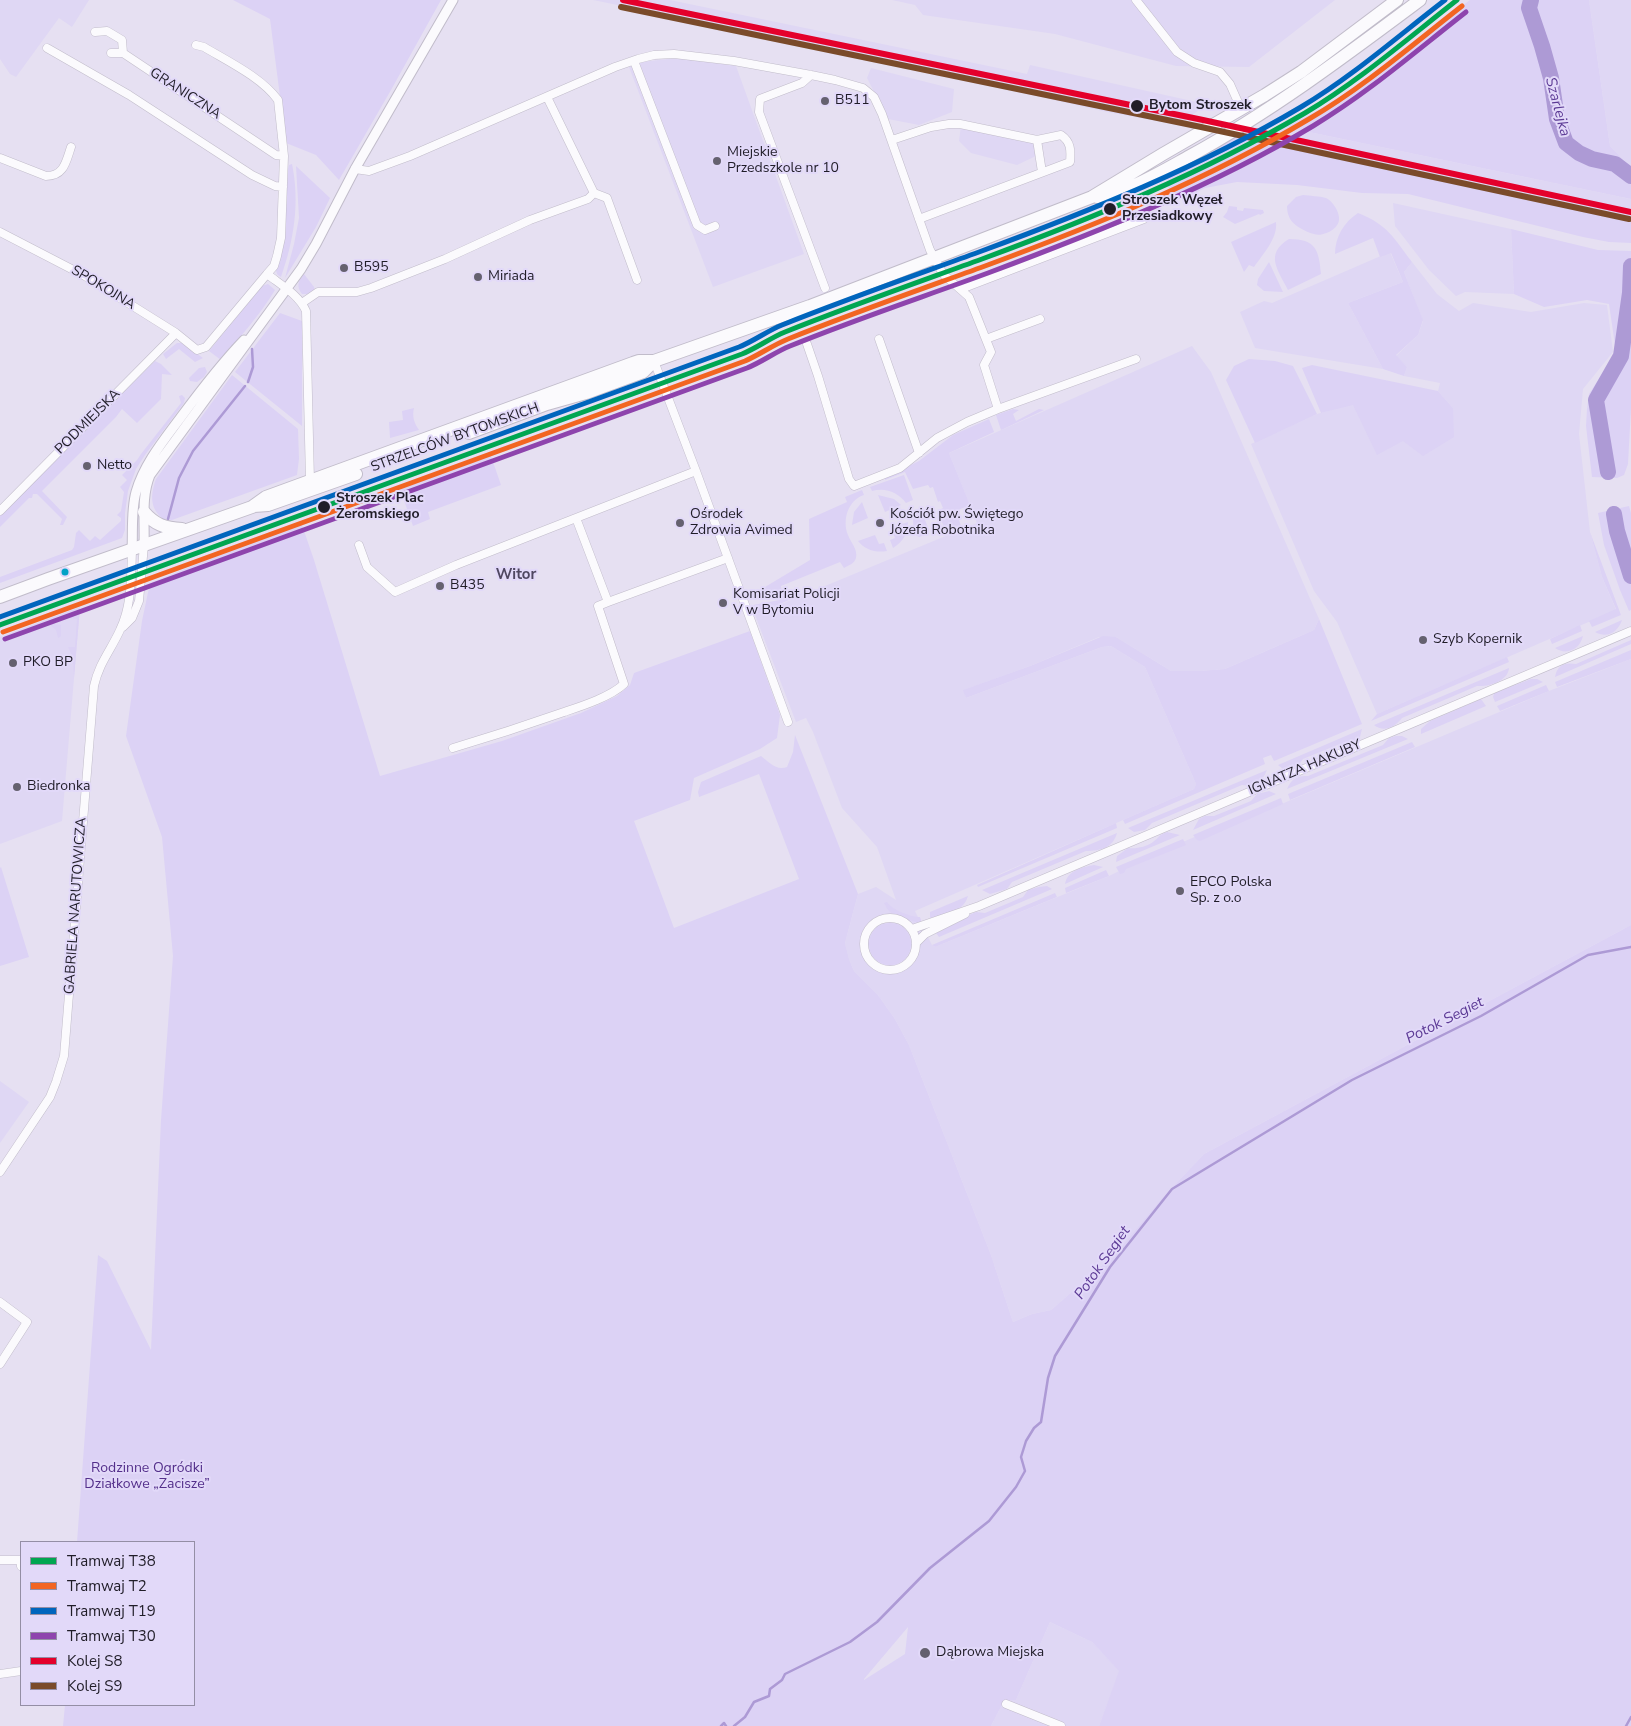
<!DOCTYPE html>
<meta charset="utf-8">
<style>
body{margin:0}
#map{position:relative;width:1631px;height:1726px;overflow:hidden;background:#e6e0f2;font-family:"Nunito Sans",sans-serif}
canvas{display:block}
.legend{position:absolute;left:20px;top:1541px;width:175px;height:165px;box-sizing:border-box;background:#e2d9f9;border:1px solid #948ea5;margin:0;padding:6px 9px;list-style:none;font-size:15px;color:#201d28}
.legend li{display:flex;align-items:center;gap:10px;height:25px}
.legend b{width:25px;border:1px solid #948ea5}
</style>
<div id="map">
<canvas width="1631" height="1726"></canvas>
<ul class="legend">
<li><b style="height:6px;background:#00a651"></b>Tramwaj T38</li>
<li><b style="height:6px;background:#f26522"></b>Tramwaj T2</li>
<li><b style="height:6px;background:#0065bd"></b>Tramwaj T19</li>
<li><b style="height:6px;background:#8e44ad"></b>Tramwaj T30</li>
<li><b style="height:6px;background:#e4002b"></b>Kolej S8</li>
<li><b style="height:6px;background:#7a4b2a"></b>Kolej S9</li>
</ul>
</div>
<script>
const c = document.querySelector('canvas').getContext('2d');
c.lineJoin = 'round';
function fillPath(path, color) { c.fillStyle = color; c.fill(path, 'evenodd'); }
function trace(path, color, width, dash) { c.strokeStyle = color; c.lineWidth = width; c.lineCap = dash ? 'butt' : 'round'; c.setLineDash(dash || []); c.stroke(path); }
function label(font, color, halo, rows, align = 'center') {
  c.font = font + ' "Nunito Sans",sans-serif'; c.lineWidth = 4; c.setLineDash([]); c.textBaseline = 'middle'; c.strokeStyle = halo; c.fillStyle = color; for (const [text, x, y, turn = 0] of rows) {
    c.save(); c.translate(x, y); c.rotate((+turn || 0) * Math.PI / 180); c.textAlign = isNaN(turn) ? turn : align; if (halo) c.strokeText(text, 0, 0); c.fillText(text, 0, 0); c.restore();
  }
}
fillPath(new Path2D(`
 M0 0H89L72 27 59 18 16 77 10 74 0 59Z
 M593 0H670L1027 74 1030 65 1201 103 1199 110 1185 121 1171 118 1163 122 1107 112 1001 88V83Z
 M892 0H1335L1249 67 1176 66 1055 34 923 15 915 5Z
 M1589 0H1631V167L1610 146Z
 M677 58 736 66 804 254 713 287 629 67 641 62Z
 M871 68 954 89 952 112 919 125 888 119 867 78Z
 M961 125 1034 141 1036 156 1017 165 971 153 959 141Z
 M1285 127 1631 199V218L1262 138Z
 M1393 203 1511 229 1514 294 1465 292 1456 296 1429 270 1395 226Z
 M1390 252 1403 282 1348 303 1383 369 1255 348 1240 312 1264 301 1272 303Z
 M1412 262 1437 294 1459 311 1473 303 1531 312 1584 303 1607 305 1613 352 1583 389 1579 434 1590 532 1602 577 1616 610 1377 714 1337 622 1314 591 1251 444 1317 414 1353 404 1453 408 1438 391 1440 383 1404 376 1407 367 1396 356 1418 335 1423 321 1404 272Z
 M1192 346 1211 372 1319 619 1314 630 1225 669 1199 671H1171L1116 637H1099L1030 666 964 690 966 698 1102 647 1111 646 1145 667 1196 784 1194 789 915 911 932 945 935 947 1109 876 1119 871V869L1237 819 1239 822 1549 691 1631 659V925L1204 1154 1162 1198 1116 1253 1051 1310 1032 1314 1013 1322 991 1255 909 1045 895 1019 878 995 854 971 849 959 845 943 858 894 876 887 896 900 877 847 842 808 813 732 806 718 796 722 755 615 977 523 949 453Z
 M80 607 62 821 0 844V637Z
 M0 1081 29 1102 0 1143Z
 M1050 1622 1092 1642 1120 1671 1099 1726H991L1004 1701 1016 1700Z`), '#dfd7f4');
fillPath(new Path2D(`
 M233 0H441L391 90 339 180 316 155 286 143 270 19Z
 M1470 0H1589L1610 146 1631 167V199L1285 127 1319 110 1354 87Z
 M1240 132 1401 168 1631 218V243L1609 242 1583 237 1408 194 1362 193 1297 185 1237 182 1205 188 1189 196 1186 194C1168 195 1169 192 1166 175Z
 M292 164C300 203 294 240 281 277 278 275 277 275 276 270 276 268 283 246 284 241L288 169 289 165Z
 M296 166 330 198 316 227 285 278 294 244 299 218Z
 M1303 195C1311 196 1319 196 1326 198 1333 201 1340 213 1339 220 1338 230 1322 237 1314 234 1309 233 1304 230 1300 228 1291 223 1287 216 1287 206L1296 197Z
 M1229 206 1237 207V210L1243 211 1244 208 1263 210 1264 213 1260 215 1259 214 1235 224 1223 217 1227 212Z
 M1358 213C1388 225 1393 237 1412 262L1404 272 1423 320 1418 335 1396 355 1407 367 1404 376 1383 369 1348 303 1403 282 1391 253 1380 257 1373 238 1335 254C1335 237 1344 222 1358 213Z
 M1276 222C1278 238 1263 254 1254 267L1249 265 1244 272 1231 242Z
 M1511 229 1598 250 1631 251V408L1628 464 1624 475 1617 478 1592 477 1586 426 1587 409 1589 394 1616 352 1609 304 1587 300 1544 307 1514 294Z
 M1289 239C1316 239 1319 250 1321 274L1288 290C1278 270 1264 254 1289 239Z
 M1269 262 1283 292 1264 291 1257 285 1258 279Z
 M304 274 314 287 315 290 309 294H302C296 286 298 281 304 274Z
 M268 284 275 290C260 315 240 337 221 360L209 351 262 286Z
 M280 313 302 321V426L235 372Z
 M177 343H182L203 358 195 362 179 349 166 359 163 354Z
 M1249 359 1275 361 1293 366 1317 414 1255 443 1226 380 1234 366Z
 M155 361 161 364 172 375 162 374 161 399 137 423 122 409 116 417 42 491 67 517 63 525H60L62 519 37 494H33L32 498H29L0 527V516Z
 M1312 365 1438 391 1453 408 1454 437 1423 456 1403 441 1377 455 1353 405 1321 413 1302 368Z
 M205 367 207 372 204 377 197 382 190 381 189 378 199 368Z
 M232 375 298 429 299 459 297 475 172 520 161 519 162 518C149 507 151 493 156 479Z
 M182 395 185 398 184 403 145 455 136 469 128 491 125 513V530L122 538 0 583V577L72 550 74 547 76 533 79 530 90 541 95 536 100 540 121 521V518L117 515 121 511 124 492 120 487 127 480 122 475 137 460 141 454 181 403 179 396Z
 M414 408C412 416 414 423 419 430L390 438 389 422 403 420 402 411Z
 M1013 409 1019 410 1013 414 1016 421 1039 409 1044 410 1001 430 996 415Z
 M989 419 994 432 949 453 970 505 942 517 939 510 943 508 940 501 938 502 933 487 930 488 928 485 913 489 905 472 885 480V478L919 461 953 435Z
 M491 456 501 485 428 512 430 519 413 526 400 489Z
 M904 475 913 500 906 503C898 492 885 487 872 491L870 487Z
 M862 490 864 495C848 500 842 520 848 535 851 543 858 549 856 558 854 564 849 565 844 568L840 562 781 586 782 591 781 593 754 597 750 596 810 560 809 519 847 502 845 497Z
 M878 495 894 499 901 505 885 512Z
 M862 502 868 518 852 525 854 512Z
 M1629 506 1631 513V610L1629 611 1620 590 1604 545 1598 513Z
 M959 513 962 519 959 520 961 526 945 530 941 520Z
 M923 515 929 530 928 534 919 537 914 534 913 519Z
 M301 522 314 560 380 776 502 741 581 713 617 696 630 685 634 673 750 631 780 715 777 738 760 749 694 778 690 800 634 821 674 928 799 879 759 774 699 797 698 792 701 782 761 756C769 762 776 771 787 767L793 752 795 735 858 894 845 943 849 959 854 971 878 995 895 1019 909 1045 991 1255 1013 1322 1032 1314 1051 1310 1116 1253 1162 1198 1204 1154 1631 925V1726H1099L1119 1671 1092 1642 1050 1622 1016 1700 1004 1701 991 1726H63L65 1705H194V1542H77L98 1255 107 1261 151 1350 161 1120 173 956 162 837 126 736 142 621 150 583ZM908 1627 905 1654 864 1680V1679Z
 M908 522C908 533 903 542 893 548L890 540 895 538 891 528Z
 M1590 532 1621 615 1592 627 1589 621 1616 609 1602 577Z
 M875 535 879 544 884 543 887 551C876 553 865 550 858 541Z
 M812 590 757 614 753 605 785 599Z
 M80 607 74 678 73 658 68 647H75L77 619 62 617 55 618 54 624 61 625V636L58 638 56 630 46 621 43 622V628L36 625 7 636 6 635Z
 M1319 619 1362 724 1274 761 1271 755 1263 758 1265 764 1125 824 1123 820 1194 789 1196 784 1145 667 1111 646 1102 647 966 698 963 690 1030 666 1103 636 1116 637 1171 671H1199L1225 669 1314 630Z
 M1622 620C1618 632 1607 639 1595 632Z
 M1580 625 1582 631 1552 644 1550 639Z
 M1583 636C1580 649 1567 656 1555 648Z
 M1631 640V644L1555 677C1557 665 1565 662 1576 664Z
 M1631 650V659L1557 687 1555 682Z
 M1507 657 1509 662 1371 721 1377 714Z
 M1509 668C1508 681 1489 687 1477 686L1402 718C1395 727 1384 733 1374 725Z
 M1531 679H1537L1543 682 1495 702 1493 697 1494 693Z
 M1546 685 1549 691 1500 711 1497 706Z
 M1481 699 1486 706 1421 734V729L1430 721Z
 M1362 729 1360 737 1350 744H1340L1303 759 1298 766 1289 770 1283 769 1278 765Z
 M1396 736H1402L1408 739 1287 789C1292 778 1297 776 1308 776L1383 745 1389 738Z
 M1412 742 1415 747 1290 800 1288 794Z
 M1267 770C1262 783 1255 786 1242 785L1152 823 1145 830 1134 832 1128 828Z
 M1269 791 1276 794 1193 830 1199 819 1205 816H1214L1251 801 1257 794Z
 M1281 798 1283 804 1200 841 1197 840 1193 835Z
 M1116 823 1117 828 978 887 977 885Z
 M1167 832 1180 835 1116 862 1117 856 1128 848C1136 849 1146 847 1153 842 1160 837 1157 836 1167 832Z
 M1117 833C1113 848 1100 851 1086 851L1012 882 1007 889 990 894 982 890Z
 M1183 839 1186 845 1126 869 1124 873 1120 874 1116 867Z
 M1094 865 1103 867 1065 884C1067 871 1082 867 1094 865Z
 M1 867 29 957 0 966V868Z
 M1106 870 1109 876 1066 893 1065 888Z
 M1047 886 1052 889 939 937 936 933 967 916 976 912 985 913 1023 897 1028 890 1039 887Z
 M1055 893 1057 897 935 947 932 945Z
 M968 896C963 913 945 914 930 918V912Z
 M887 902C892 910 911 917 920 917L922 923C916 923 893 915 889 911 887 909 886 906 884 903Z
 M869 944a21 21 0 1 1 42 0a21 21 0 1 1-42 0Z`), '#dcd2f5');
trace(new Path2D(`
 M248 382 253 367 252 349
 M168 519 179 478 193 451 245 386
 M1627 565H1631
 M721 1726 724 1723 726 1726
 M734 1726 745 1717 754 1702 769 1696 770 1689 782 1680 785 1674 850 1642 877 1622 930 1568 989 1521 1016 1487 1025 1471 1021 1457 1026 1441 1034 1428 1041 1422 1048 1378 1055 1356 1110 1267 1172 1189 1352 1080 1481 1016 1588 955 1631 947
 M1626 1726 1631 1717`), '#ad9ad5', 2.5);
trace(new Path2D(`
 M1531 0 1529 8 1542 46 1551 78 1557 119 1566 143 1579 153 1592 159 1615 164 1631 176
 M1608 472 1596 400 1621 356 1630 293 1631 266
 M1614 514 1617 531 1631 576`), '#ad9ad5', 16);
const minor = new Path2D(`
 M1136 0 1177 52 1194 63 1220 72 1230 84 1241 109
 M95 32 107 31 122 40 123 53 276 155 284 156
 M47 48 129 95 252 175 275 186 283 187
 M111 53H123
 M634 61 697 225 705 230 715 226
 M811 75 802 83 760 99 759 112 825 288
 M547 97 594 193 607 198 637 280
 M892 140 931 127 949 124H960L1037 140 1061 135C1071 142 1071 150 1070 162L919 219
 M1037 140 1042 172
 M0 158 46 176C64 176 66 162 71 147
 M355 169 369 171 410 156 615 67 638 59 654 55 674 54 734 61 811 75 835 80 863 88 874 97 882 114 930 250 943 274 969 297 991 352 984 365 998 409
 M0 232 85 276 176 333 197 350 206 347 267 274 274 266 277 256 281 238 284 156 278 100C261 77 229 62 204 47L196 45
 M267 274C281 285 299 295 306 311L310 481
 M961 289 1144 219
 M302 303 318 292H357L371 288 445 259 530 220 588 199 594 193
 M879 339 919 453
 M986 339 1040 319
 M807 344 818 376 849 479 854 486 900 468 937 438 967 422 998 409 1136 359
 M654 361 696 471 788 722
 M0 511 176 333
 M576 518 608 602 728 558
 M359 545 367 567 395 592 456 565 696 471
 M123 627 132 618 139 601 144 545
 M453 748C490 737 527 725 564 712 582 706 610 697 624 684L598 606 608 602
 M864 944a26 26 0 1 1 52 0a26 26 0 1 1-52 0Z
 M912 929 979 906 1631 631
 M916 943 925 934 965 914
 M0 1172 50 1097 56 1082 64 1056 94 686C99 663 111 650 120 630 132 605 131 577 132 550
 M0 1302 27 1322 0 1364
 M0 1560H20L21 1566
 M0 1674 21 1671
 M1006 1704 1061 1726`);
const tertiary = new Path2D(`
 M144 545C145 522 141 497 150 475L301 269 316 244 355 169 453 0
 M132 550C133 531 131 510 136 492 144 464 164 440 181 417 201 390 221 364 244 340`);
const trunk = new Path2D(`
 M1097 197C1130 191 1161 172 1190 156 1272 111 1345 56 1420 0
 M469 433 547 404 586 393 643 372 654 361
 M254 506 268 505 356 474
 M144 512C155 525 165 528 182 529
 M0 597 48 579 252 507 266 497 633 363 639 361H654L810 306 1092 197 1163 154 1265 95 1301 72 1397 0`);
trace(minor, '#c1bcca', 9);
trace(tertiary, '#c1bcca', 11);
trace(trunk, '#c1bcca', 14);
trace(minor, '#fbfafd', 8);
trace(tertiary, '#fbfafd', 9);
trace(trunk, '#fbfafd', 12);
trace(new Path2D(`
 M623 0 1203 120 1631 212`), '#e4002b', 6);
trace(new Path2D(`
 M621 7 1201 127 1629 219`), '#7a4b2a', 6);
trace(new Path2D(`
 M0 625 742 354C757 348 770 338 785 332 850 306 916 283 982 259 1093 218 1203 173 1305 113 1359 81 1407 39 1457 0`), '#00a651', 5);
trace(new Path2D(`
 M3 632 745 361C759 355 773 345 788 339 853 313 919 290 985 266 1096 225 1207 180 1309 119 1364 87 1412 45 1462 6`), '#f26522', 5);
trace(new Path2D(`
 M0 617 739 347C754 341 767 331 782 325 847 299 913 276 979 252 1090 211 1200 167 1301 107 1353 76 1398 36 1445 0`), '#0065bd', 5);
trace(new Path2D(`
 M5 639 747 368C762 362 775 352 790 346 856 319 923 297 988 273 1100 231 1211 187 1313 126 1368 93 1416 51 1466 12`), '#8e44ad', 5);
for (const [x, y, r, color] of [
 [825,101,5,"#65616f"],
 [1137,106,7,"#201d28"],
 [717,161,5,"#65616f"],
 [1110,209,7,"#201d28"],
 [344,268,5,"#65616f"],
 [478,277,5,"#65616f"],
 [87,466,5,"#65616f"],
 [324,507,7,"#201d28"],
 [680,523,5,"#65616f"],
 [880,523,5,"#65616f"],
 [65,572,4.5,"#02a2c6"],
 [440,586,5,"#65616f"],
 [723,603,5,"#65616f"],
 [1423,640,5,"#65616f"],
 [13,663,5,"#65616f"],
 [17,787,5,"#65616f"],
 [1180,891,5,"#65616f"],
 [925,1653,6,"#65616f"]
]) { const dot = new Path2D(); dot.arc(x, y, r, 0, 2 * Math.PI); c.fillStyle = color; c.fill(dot); trace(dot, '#e2d9f9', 2); }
label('14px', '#201d28', '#e2d9f9', [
 ["GRANICZNA",185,94,33],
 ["SPOKOJNA",103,288,31],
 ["PODMIEJSKA",88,422,-45],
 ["STRZELCÓW BYTOMSKICH",455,438,-20],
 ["IGNATZA HAKUBY",1305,768,-23],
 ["GABRIELA NARUTOWICZA",76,906,-86]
]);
label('14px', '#201d28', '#e2d9f9', [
 ["B511",835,101],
 ["Miejskie",727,153],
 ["Przedszkole nr 10",727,169],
 ["B595",354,268],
 ["Miriada",488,277],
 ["Netto",97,466],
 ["Ośrodek",690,515],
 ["Zdrowia Avimed",690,531],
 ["Kościół pw. Świętego",890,515],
 ["Józefa Robotnika",890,531],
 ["B435",450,586],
 ["Komisariat Policji",733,595],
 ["V w Bytomiu",733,611],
 ["Szyb Kopernik",1433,640],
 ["PKO BP",23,663],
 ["Biedronka",27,787],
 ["EPCO Polska",1190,883],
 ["Sp. z o.o",1190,899],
 ["Dąbrowa Miejska",936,1653]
], 'left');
label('bold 14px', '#201d28', '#e2d9f9', [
 ["Bytom Stroszek",1149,106],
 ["Stroszek Węzeł",1122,201],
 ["Przesiadkowy",1122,217],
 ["Stroszek Plac",336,499],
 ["Żeromskiego",336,515]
], 'left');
label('14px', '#54308b', '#e2d9f9', [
 ["Rodzinne Ogródki",147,1469],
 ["Działkowe „Zacisze”",147,1485]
]);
label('italic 15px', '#5c3a95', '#e2d9f9', [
 ["Szarlejka",1557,107,75],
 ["Potok Segiet",1445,1021,-27],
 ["Potok Segiet",1103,1263,-55]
]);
label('bold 15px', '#4f4761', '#e2d9f9', [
 ["Witor",516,575]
]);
</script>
